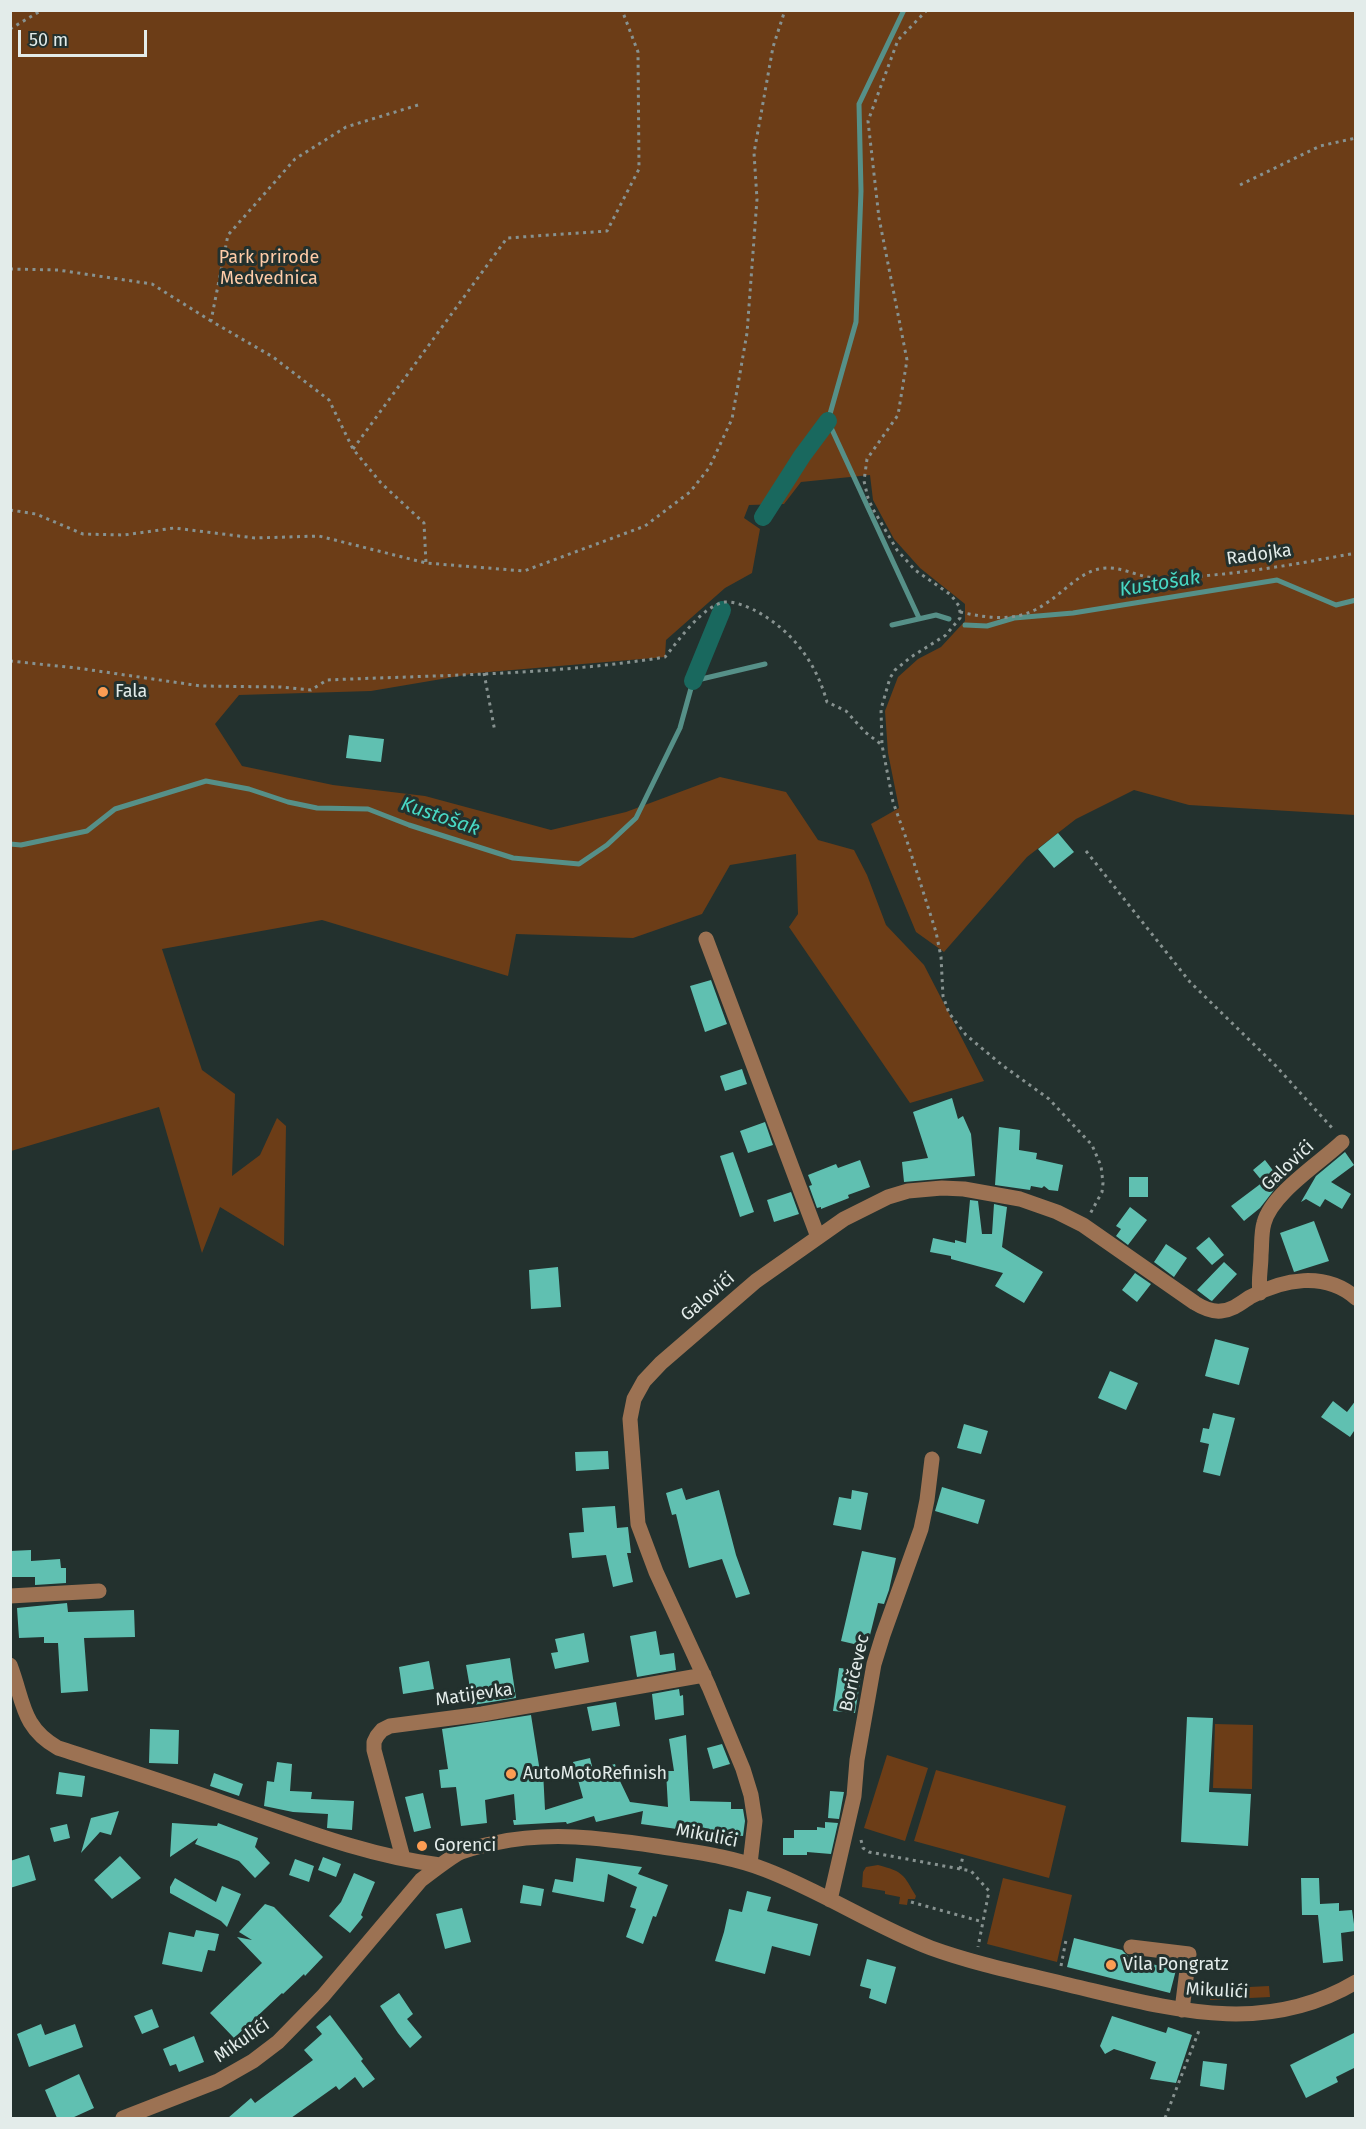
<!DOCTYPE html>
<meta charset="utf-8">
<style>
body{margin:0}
#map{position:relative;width:1366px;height:2129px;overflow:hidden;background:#23312e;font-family:"Fira Sans",sans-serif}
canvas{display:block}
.frame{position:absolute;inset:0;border:12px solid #e3ecea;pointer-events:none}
.scale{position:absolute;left:18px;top:30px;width:129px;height:27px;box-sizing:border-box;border:3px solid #e3ecea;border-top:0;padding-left:8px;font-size:18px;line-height:21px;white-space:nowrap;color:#e3ecea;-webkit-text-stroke:4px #23312e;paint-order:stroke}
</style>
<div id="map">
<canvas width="1366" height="2129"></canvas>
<div class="frame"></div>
<div class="scale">50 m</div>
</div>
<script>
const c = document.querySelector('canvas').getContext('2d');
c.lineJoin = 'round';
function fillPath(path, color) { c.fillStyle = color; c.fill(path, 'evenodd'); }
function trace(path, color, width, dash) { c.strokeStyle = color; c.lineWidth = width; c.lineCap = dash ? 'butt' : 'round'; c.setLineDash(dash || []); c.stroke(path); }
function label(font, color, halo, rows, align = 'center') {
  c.font = font + ' "Fira Sans",sans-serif'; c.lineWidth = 6; c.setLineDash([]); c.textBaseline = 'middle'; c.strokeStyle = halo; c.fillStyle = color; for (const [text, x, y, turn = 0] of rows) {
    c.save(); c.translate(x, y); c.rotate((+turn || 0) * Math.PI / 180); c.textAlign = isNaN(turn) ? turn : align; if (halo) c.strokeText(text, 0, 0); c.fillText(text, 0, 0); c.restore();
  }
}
fillPath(new Path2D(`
 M11 10 1355 11V815L1189 805 1134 790 1076 819 1027 857 944 952 916 932 871 824 899 808 888 753 885 711 898 677 918 659 941 647 965 621V604L920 568 894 539 873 500 870 475 801 482 784 504 749 505 744 518 760 529 752 573 725 588 666 640 665 657 477 673 371 691 239 695 215 724 242 766 333 785 425 796 551 830 626 812 720 777 786 792 818 840 854 850 867 875 886 925 924 965 984 1081 910 1103 789 927 798 914 796 854 730 865 702 914 633 938 516 934 508 976 322 920 162 949 202 1070 235 1094 232 1176 260 1155 277 1118 286 1126 284 1246 220 1207 202 1253 159 1107 11 1151Z
 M1215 1724 1253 1725 1252 1789 1213 1788Z
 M887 1755 928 1768 905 1841 864 1828Z
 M936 1770 1066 1806 1049 1878 914 1841Z
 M878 1865C904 1872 903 1874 916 1896L915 1899H908L907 1905 899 1904 900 1897 885 1894V1891L862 1887 863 1872 866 1867Z
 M1003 1878 1072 1895 1057 1962 987 1944Z
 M1269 1986 1270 1997 1210 2000V1989Z`), '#6c3d17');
trace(new Path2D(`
 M904 10 859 104 861 191 856 322 828 421 919 618
 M892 625 936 615 949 619
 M965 625 987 626 1014 618 1073 613 1277 580 1336 605 1356 600
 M10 844 21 845 87 831 115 809 206 781 249 789 288 802 317 808 368 809 409 825 513 858 579 864 607 845 636 818 680 728 693 681 765 664`), '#569088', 5);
trace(new Path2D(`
 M763 517 802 456 828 421
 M693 681 722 610`), '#19685e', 18);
fillPath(new Path2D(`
 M349 735 384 739 381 762 346 758Z
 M1058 833 1074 852 1054 868 1038 849Z
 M711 980 727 1024 705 1032 690 986Z
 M742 1069 747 1084 725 1091 720 1076Z
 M952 1098 958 1119 963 1116 971 1134 975 1176 904 1182 902 1162 928 1158 913 1112Z
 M765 1122 773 1145 748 1153 740 1131Z
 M999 1127 1020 1130 1019 1150 1037 1153 1036 1159 1063 1165 1058 1191 1049 1190 1044 1186 1042 1188 1031 1186 1030 1190 995 1185Z
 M733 1152 754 1212 740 1217 720 1156Z
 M1345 1152 1354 1165 1331 1182 1351 1194 1342 1209 1325 1199 1320 1207 1306 1199 1301 1202 1316 1176Z
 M860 1160 870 1187 848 1195 849 1198 821 1209V1207L817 1208 809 1186 812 1185 808 1175 836 1164 838 1168Z
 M1265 1160 1281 1181 1260 1208 1244 1221 1231 1206 1263 1182 1253 1170Z
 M1129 1177H1148V1197H1129Z
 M791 1192 799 1214 774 1222 767 1200Z
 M970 1200 978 1201 982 1234H992L994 1204 1007 1207 1002 1247 1043 1272 1024 1303 995 1286 1003 1273 951 1259V1256L930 1252 933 1238 955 1243V1240L966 1243Z
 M1130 1207 1147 1220 1128 1245 1116 1236 1121 1229 1116 1226Z
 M1314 1221 1329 1261 1294 1272 1280 1233Z
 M1209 1237 1224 1255 1212 1265 1196 1248Z
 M1166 1244 1187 1258 1174 1277 1154 1262Z
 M1224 1262 1237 1274 1212 1301 1210 1300 1197 1290Z
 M558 1267 561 1307 531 1309 529 1270Z
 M1135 1273 1151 1284 1137 1302 1122 1290Z
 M1215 1339 1249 1348 1239 1385 1205 1376Z
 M1110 1371 1138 1383 1126 1410 1098 1398Z
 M1356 1400V1428L1350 1437 1321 1417 1333 1401 1347 1412Z
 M1213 1413 1235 1418 1220 1476 1203 1472 1209 1444 1200 1442 1203 1428 1209 1429Z
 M964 1424 988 1431 981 1454 957 1448Z
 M608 1451 609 1469 576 1471 575 1452Z
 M942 1487 985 1500 978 1524 935 1511Z
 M682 1488 686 1500 719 1490 736 1555 750 1594 736 1598 722 1559 689 1568 676 1514 672 1515 666 1493Z
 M852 1490 868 1493 861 1530 833 1525 839 1497 851 1499Z
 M615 1506 617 1528 628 1527 631 1553H627L633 1582 613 1587 606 1555 572 1558 569 1533 584 1532 582 1508Z
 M31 1550V1561L60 1559 61 1568H66V1583L35 1585V1577H10V1551Z
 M862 1551 896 1558 889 1590 884 1604 878 1603 867 1647 841 1641Z
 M67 1603 68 1612 134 1610 135 1637 84 1638 88 1691 61 1693 58 1643H44V1637L19 1638 17 1608Z
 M656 1631 660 1655 674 1653 676 1670 637 1677 630 1636Z
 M584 1633 589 1662 555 1669 551 1653 558 1652 555 1639Z
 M510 1658 516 1698 473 1705 466 1665Z
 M429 1661 434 1689 403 1694 399 1667Z
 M839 1668 862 1670 855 1713 833 1711Z
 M679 1689 680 1696 683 1695 684 1715 655 1720 652 1694Z
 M616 1702 620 1726 592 1731 587 1707Z
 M531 1715 540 1772 543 1771 545 1810 583 1798 573 1762 590 1758 593 1770 615 1764 619 1779 630 1802 668 1807 666 1771H674L669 1739 686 1735 690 1801 731 1802V1809H743L745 1821 743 1836 713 1834 641 1824 643 1811 596 1822 594 1816 567 1824 566 1822 514 1825 513 1820H516L514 1794 485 1800 487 1823 461 1826 456 1787 441 1788 439 1770 448 1769 442 1729Z
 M1187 1717 1213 1718 1209 1792 1251 1794 1248 1846 1181 1842Z
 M150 1729 179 1730 178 1764 149 1763Z
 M722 1744 730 1764 713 1769 707 1748Z
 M277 1762 292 1764 290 1791 312 1792 311 1799 354 1801 352 1830 327 1828 328 1814 293 1812 264 1806 267 1781 274 1782Z
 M59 1772 85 1776 82 1797 56 1794Z
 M214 1773 243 1784 239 1796 210 1786Z
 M830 1791 844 1792 839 1819 828 1818Z
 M423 1793 431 1828 414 1832 405 1797Z
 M119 1811 111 1835 100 1832 81 1853 91 1818Z
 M825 1822 838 1823 831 1854 807 1852V1855H783V1838H794V1830H817V1827L825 1828Z
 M172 1823 217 1826 218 1823 258 1838 255 1847 270 1863 255 1878 239 1861 195 1844 198 1838 170 1857Z
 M67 1824 70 1838 54 1842 50 1828Z
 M29 1855 36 1880 10 1888V1861Z
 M120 1856 141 1878 112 1899 94 1880Z
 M323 1857 341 1864 336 1877 318 1870Z
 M576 1858 642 1867 638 1874 668 1885 656 1917 653 1916 643 1944 626 1937 636 1909 630 1907 637 1887 608 1874 604 1902 552 1892 555 1879 573 1882Z
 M295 1859 314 1866 309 1882 289 1875Z
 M354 1873 375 1882 361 1915 363 1917 350 1933 329 1916 341 1902Z
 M175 1878 216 1902 222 1886 241 1894 227 1927 221 1921 170 1893V1887Z
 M1301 1878H1319L1320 1904 1339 1903V1911L1352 1910 1355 1931 1341 1933 1343 1961 1323 1963 1318 1915H1302Z
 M523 1885 544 1889 541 1906 520 1903Z
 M747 1891 771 1897 767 1911 818 1924 810 1956 772 1946 765 1974 715 1961 724 1932 729 1909 742 1912Z
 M265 1904 274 1907 323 1957 305 1976 304 1974 283 1994 282 1993 234 2038 210 2013 262 1963 237 1937 252 1940 239 1932Z
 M462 1908 471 1942 445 1949 436 1914Z
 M196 1930 219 1934 215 1951 208 1950 202 1972 162 1964 169 1932 194 1937Z
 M1074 1938 1122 1950 1129 1957 1145 1959 1144 1962 1176 1970 1170 1993 1067 1967Z
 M867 1959 896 1967 886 2004 869 1998 871 1989 860 1986Z
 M399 1993 413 2014 407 2019 422 2037 410 2048 398 2033 380 2006Z
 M152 2009 159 2027 142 2034 134 2016Z
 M330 2015 363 2059 361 2061 375 2079 363 2088 355 2077 339 2090 336 2086 291 2118H228L251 2098 255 2103 313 2060 304 2050 322 2034 316 2027Z
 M1112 2016 1166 2033 1168 2027 1192 2035 1176 2083 1150 2079 1156 2062 1114 2049 1105 2054 1100 2046Z
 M41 2024 45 2035 75 2024 83 2047 29 2067 17 2034Z
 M1356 2032V2067L1336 2077 1338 2082 1306 2098 1290 2065Z
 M194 2036 204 2062 179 2072 176 2064 170 2066 163 2049Z
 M1203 2061 1227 2064 1224 2090 1200 2086Z
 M79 2074 94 2108 72 2118H57L45 2090Z`), '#60c0b1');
trace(new Path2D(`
 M927 10 898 40 868 121 879 218 907 360 898 415 867 459 864 481 868 498 873 509 897 550 915 570 951 595 959 606 960 612V618L946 635 911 657 895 670 890 678 881 709 882 745 893 802 906 838 936 932 941 957 943 996 949 1013 966 1035 1002 1065 1049 1099 1092 1145 1101 1166 1103 1183 1102 1192 1090 1214
 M10 29 42 10
 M418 105 346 127 295 159 228 235 211 321 273 357 329 400 353 449 381 483 424 523 426 563
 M1240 185 1320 146 1356 138
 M10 269 58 270 152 284 211 321
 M353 449 507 238 607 231 639 169 638 52 622 10
 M10 510 36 514 83 534 124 535 174 528 255 538 319 536 426 563 524 571 645 526 690 492 709 468 732 419 747 333 757 199 754 153 773 47 785 10
 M960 612C992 619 1019 623 1048 602 1066 590 1083 569 1106 568 1124 567 1142 579 1160 578 1226 577 1291 565 1356 553
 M10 661 77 668 201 686 281 687 311 690 327 680C440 675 554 675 665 657 679 640 702 606 725 602 734 601 748 607 756 611 793 631 816 663 827 702L846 711 865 732 882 745
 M484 673 495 732
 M1086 851 1190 982 1276 1066 1333 1129
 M861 1840 863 1848 869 1852 971 1871 989 1891 978 1947
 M960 1869 963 1856
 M911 1902 983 1922
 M1061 1966 1066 1940
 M1165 2118 1200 2028`), '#879290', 3, [3, 4.5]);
trace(new Path2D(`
 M706 939 818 1237
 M1260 1293C1258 1279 1261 1269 1261 1255 1262 1245 1261 1233 1264 1223 1272 1193 1320 1163 1342 1142
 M10 1596 99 1591
 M10 1665C24 1701 21 1727 58 1748 113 1766 169 1783 224 1803 294 1827 366 1856 440 1865
 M403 1858 374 1750V1742L377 1736 382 1730 390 1726 482 1714 704 1675
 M750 1864 755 1821 751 1795 743 1769 709 1687 656 1572 638 1524 630 1419 634 1399 644 1381 661 1363 756 1281 844 1219 888 1197 908 1191 942 1188 964 1189 1020 1199 1057 1212 1083 1225 1195 1303C1203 1308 1211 1312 1221 1311 1233 1310 1241 1303 1250 1297 1283 1279 1325 1271 1356 1298
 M830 1900 854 1796 857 1760 874 1664 883 1635 921 1529 927 1500 932 1459
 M1131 1947 1189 1954 1182 2010
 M123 2118 218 2081 253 2061 278 2042 323 1996 421 1880C433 1871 444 1862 457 1854 469 1848 482 1846 495 1843 550 1831 601 1838 656 1846 693 1852 731 1856 766 1870 823 1892 874 1926 931 1948 975 1964 1024 1974 1069 1985 1168 2008 1262 2038 1356 1982`), '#9c7253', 15);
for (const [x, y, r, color] of [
 [103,692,6,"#fc9d53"],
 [511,1774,6,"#fc9d53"],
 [422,1846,6,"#fc9d53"],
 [1111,1965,6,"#fc9d53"]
]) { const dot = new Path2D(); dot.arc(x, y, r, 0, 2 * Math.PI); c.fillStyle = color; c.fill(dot); trace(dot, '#23312e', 2); }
label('18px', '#ffcca8', '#23312e', [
 ["Park prirode",269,258],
 ["Medvednica",269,279]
]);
label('18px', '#e3ecea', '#23312e', [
 ["Radojka",1259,555,-8],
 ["Galovići",1288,1166,-43],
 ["Galovići",708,1297,-41],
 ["Boričevec",855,1673,-77],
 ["Matijevka",474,1695,-8],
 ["Mikulići",707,1836,11],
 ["Mikulići",1217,1991,3],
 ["Mikulići",242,2041,-35]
]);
label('18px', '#e3ecea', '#23312e', [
 ["Fala",115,692],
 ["AutoMotoRefinish",523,1774],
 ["Gorenci",434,1846],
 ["Vila Pongratz",1123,1965]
], 'left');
label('italic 20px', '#48d8c4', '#23312e', [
 ["Kustošak",1160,584,-9],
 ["Kustošak",440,817,19]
]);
</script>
